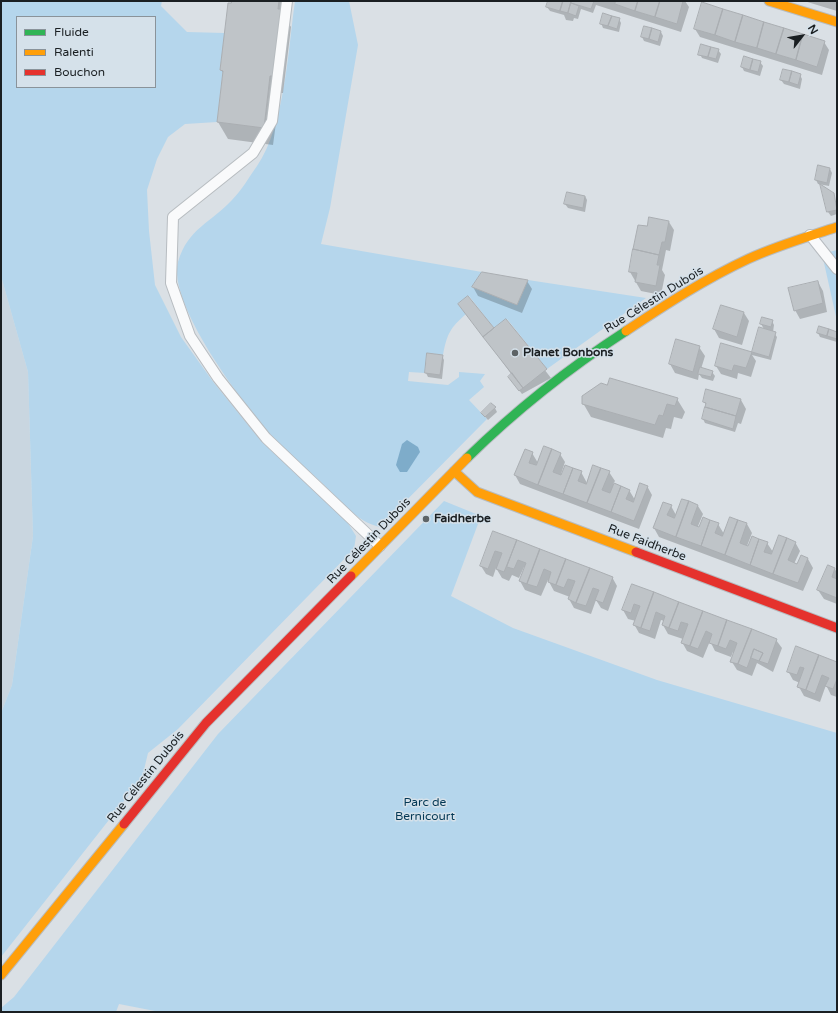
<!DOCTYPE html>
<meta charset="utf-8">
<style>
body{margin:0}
#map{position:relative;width:838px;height:1013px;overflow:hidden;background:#dae0e5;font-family:"Varela Round",sans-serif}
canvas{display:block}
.frame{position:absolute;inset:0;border:2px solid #1a1f22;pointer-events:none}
.legend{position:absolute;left:16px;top:16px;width:140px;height:72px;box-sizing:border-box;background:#d5e1ea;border:1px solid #8a939a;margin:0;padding:5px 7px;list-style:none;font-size:12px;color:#1a1f22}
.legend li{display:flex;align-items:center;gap:8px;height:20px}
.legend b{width:20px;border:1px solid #8a939a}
.north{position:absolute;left:782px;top:16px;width:40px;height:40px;-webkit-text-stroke:3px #d5e1ea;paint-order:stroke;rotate:59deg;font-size:11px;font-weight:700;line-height:16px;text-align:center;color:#1a1f22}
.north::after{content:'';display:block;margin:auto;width:14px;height:18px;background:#1a1f22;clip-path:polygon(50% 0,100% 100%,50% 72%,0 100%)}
</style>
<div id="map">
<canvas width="838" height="1013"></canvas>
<div class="frame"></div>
<ul class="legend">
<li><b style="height:5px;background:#30b455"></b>Fluide</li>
<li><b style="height:5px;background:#ff9f0a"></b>Ralenti</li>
<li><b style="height:5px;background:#e5322d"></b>Bouchon</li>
</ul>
<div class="north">N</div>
</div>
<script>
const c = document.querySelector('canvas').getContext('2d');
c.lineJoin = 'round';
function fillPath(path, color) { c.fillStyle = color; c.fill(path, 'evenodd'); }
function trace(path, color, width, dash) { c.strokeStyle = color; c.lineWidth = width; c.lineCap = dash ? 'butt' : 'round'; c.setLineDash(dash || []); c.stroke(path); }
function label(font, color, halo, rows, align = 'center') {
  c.font = font + ' "Varela Round",sans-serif'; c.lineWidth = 3; c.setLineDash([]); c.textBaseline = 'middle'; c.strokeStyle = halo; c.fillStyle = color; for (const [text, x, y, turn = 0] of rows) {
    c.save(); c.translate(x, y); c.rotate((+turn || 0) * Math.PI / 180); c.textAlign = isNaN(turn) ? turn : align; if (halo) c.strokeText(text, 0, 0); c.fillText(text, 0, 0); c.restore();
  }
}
fillPath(new Path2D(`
 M1 276 28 372 33 536 12 685 1 713Z`), '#c9d6e0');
fillPath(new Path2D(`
 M1 1H162L161 6 187 32 225 33 220 70 223 71 217 122 185 124 168 137 157 159 147 190 149 231 155 285 181 337 214 383 262 442 346 520 356 536 354 549 178 729 148 753 142 778 1 957V713L12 685 33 536 28 372 1 276ZM17 17H155V87H17Z
 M295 1H349L358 45 330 208 321 244 482 272 472 287 517 305 528 280 646 298 547 369 507 319 494 328 469 296 458 304 466 314C450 328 447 334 443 355L427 353 425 373 409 372 408 381 448 385 459 377V372L485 374 480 381 484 387 469 400 487 419 380 527C356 522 339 499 322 483 305 467 286 452 270 434 243 404 167 303 178 262 188 228 211 223 232 200 242 190 249 177 257 166 285 125 288 50 295 1Z
 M837 250V321L822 254Z
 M444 501 481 516 451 596 513 628 657 680 837 733V1012H160L119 1004 116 1012H1V1008L14 997 218 734Z`), '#b5d6ec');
fillPath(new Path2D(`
 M407 440 418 447 420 452 407 472H400L396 465 402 444Z`), '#7eacca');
fillPath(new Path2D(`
 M233 1H291L288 22 291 27 283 93H280L273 145 228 139 218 122 224 74 221 70Z
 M549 1H685L689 7 681 32 596 5 593 13 581 9 578 19 574 18 573 21 566 20 564 15 550 11 547 7Z
 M804 1H837V11Z
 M619 19 621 23 619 32 603 28 601 23Z
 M645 27 661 32 663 36 660 46 644 41 642 37Z
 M695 29 824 42 829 50 822 75 700 37Z
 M718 50 721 54 718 63 702 58 700 54Z
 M760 62 763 66 760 76 744 71 742 67Z
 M800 75 802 79 800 89 784 84 781 80Z
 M830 169 832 173 829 186 818 184 816 180Z
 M821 186 834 196 837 214 831 216 828 212Z
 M585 196 587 200 585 212 568 208 565 204Z
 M669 222 674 230 670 251 666 250 662 270 665 275 661 295 641 291 630 272 648 227Z
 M527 281 532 289 522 313 478 296 473 287Z
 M818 282 823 291 827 312 800 319 795 310Z
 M468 297 493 330 506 320 551 378 522 394 509 377 512 375 459 304Z
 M721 306 744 313 749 321 742 345 719 338 714 329Z
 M772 321 774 325 773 332 777 337 771 360 752 355 756 361 751 377 738 373 737 379 721 374 716 366 722 344 752 353 760 328 764 329 761 324Z
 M818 333H837V342L820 337Z
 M677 340 699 347 705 356 701 369 712 372 715 376 713 381 702 378 699 374 698 380 675 373 670 364Z
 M442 356 444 360 442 379 428 377 426 373Z
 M677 399 685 412 682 419 674 417 671 429 666 428 663 438 591 417 583 403Z
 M741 400 746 409 741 424 738 423 735 432 705 423 703 419 707 406 704 402Z
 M495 408 497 412 488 420 482 413Z
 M532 453 538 463 560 454 565 462 561 474 581 472 587 483 609 472 615 481 613 484 629 490 635 500 647 486 652 495 639 529 520 484 515 475Z
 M671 506 676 515 698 506 703 514 696 531 718 524 724 534 747 524 752 533 747 546 749 547 767 543 773 552 795 542 800 551 794 564 797 565 802 556 808 559 813 568 803 591 659 537 654 528Z
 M493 532 612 577 617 586 608 611 601 608 596 600 591 614 574 608 569 599 570 597 554 591 548 580 541 596 525 590 520 581 525 567H524L519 578 512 575 509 581 502 578 496 568 493 577 486 574 481 566Z
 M835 569 837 573V604L824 599 818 590Z
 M632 585 776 640 782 648 773 672 757 663 752 676 737 670 732 662 735 653 733 652 731 657 715 651 710 641 703 658 687 651 682 642 683 639 668 634 663 625 664 621 661 620 655 639 639 633 634 624 636 621 628 619 623 610Z
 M797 648 837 663V697L831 695 826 685 820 702 804 696 799 687 800 683 793 680 788 671Z`), '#0003');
const building = new Path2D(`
 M232 1H279L278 9H281L274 76H270L264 128 217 122 223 71 220 70 228 3H231Z
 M548 1H563L560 11 546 7Z
 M563 1H571L568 13 560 11Z
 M571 1H594L591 9 571 3Z
 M616 1H638L635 11 615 4Z
 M638 1H660L655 17 635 11Z
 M660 1H683L677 24 655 17Z
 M702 2 723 9 715 35 694 29Z
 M571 3 579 6 576 16 568 13Z
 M723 9 743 15 735 42 715 35Z
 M603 13 612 16 608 26 600 24Z
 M743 15 764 22 757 48 735 42Z
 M612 16 620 18 617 29 608 26Z
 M764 22 784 28 776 54 757 48Z
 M644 26 652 28 649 39 641 37Z
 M652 28 661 31 658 42 649 39Z
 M784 28 803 34 796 60 776 54Z
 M803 34 825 41 817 67 796 60Z
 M701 44 711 47 708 57 698 55Z
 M711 47 719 49 716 59 708 57Z
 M744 56 753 59 750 70 741 67Z
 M753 59 761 61 758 72 750 70Z
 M783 69 792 71 789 82 780 80Z
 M792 71 801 74 798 85 789 82Z
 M818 165 830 168 827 183 815 180Z
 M820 184 834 193 837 210 827 212Z
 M567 192 585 196 583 208 564 204Z
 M649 217 669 221 665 242H662L659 255 633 249 638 225 647 226Z
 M633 249 659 255 657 265H660L656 286 635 282 637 273 629 272Z
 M482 272 528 280 517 305 472 287Z
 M818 281 823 303 794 311 788 288Z
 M468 296 494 328 483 337 458 304Z
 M721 305 744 312 737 337 713 329Z
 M762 317 773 320 771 327 760 324Z
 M506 319 547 369 523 388 483 337Z
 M819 326 829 329 827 336 817 333Z
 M759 327 776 332 769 357 752 352Z
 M829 329 837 332V339L827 336Z
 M676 339 700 346 693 372 669 364Z
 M721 343 752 352 746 368 734 365 732 371 715 366Z
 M427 353 443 355 440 375 425 373Z
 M700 367 713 371 711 377 698 374Z
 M512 373 523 388 519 391 508 377Z
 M610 378 678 398 675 406 667 404 663 416 659 415 655 425 582 404V396L601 383 607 385Z
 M706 389 741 399 736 416 705 407 706 403 703 402Z
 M491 403 496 407 485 417 481 413Z
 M705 407 736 416 733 429 702 419Z
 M544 446 552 449 538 485 514 475 525 449 533 452 529 463 536 465Z
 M552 449 561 453 553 472 561 475 565 465 573 468 563 494 538 485Z
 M593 465 601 468 587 503 563 494 573 468 582 471 578 481 586 484Z
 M601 468 610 471 602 490 610 493 614 483 621 486 611 512 587 503Z
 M640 483 648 486 634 521 611 512 621 486 630 490 626 499 633 502Z
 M682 499 689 501 676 537 653 528 663 502 672 505 667 515 674 518Z
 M689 501 698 505 691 524 699 527 703 517 710 520 701 546 676 537Z
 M730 517 738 520 725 555 701 546 710 520 719 523 715 533 722 536Z
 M738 520 747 523 740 543 748 546 752 536 759 539 750 565 725 555Z
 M493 531 517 540 504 572 496 569 502 553 495 551 488 569 480 566Z
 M779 535 787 538 773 574 750 565 759 539 768 542 764 552 771 554Z
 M787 538 796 542 788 560 797 564 801 555 808 558 798 583 773 574Z
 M517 540 540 549 527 584 519 581 526 563 518 560 514 569 507 567Z
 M540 549 566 559 556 585 548 582 551 572 544 569 537 587 527 584Z
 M566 559 590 568 576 603 568 599 575 581 568 579 564 588 556 585Z
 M828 565 835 568 832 577 837 579V598L817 590Z
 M590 568 613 577 603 603 595 600 599 590 593 588 586 606 576 603Z
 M632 584 654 592 641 628 633 625 640 606 634 604 631 613 622 610Z
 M654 592 679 602 669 628 662 625 665 616 656 612 650 631 641 628Z
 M679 602 703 611 690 646 681 643 688 624 681 622 678 631 669 628Z
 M703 611 727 620 718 646 709 643 712 634 706 631 698 649 690 646Z
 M727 620 752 629 738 664 730 662 737 643 730 640 726 649 718 646Z
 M752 629 777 639 768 664 759 661 763 653 754 649 747 668 738 664Z
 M796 646 819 655 806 690 797 687 804 668 800 667 797 675 787 672Z
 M754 649 763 653 759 661 751 658Z
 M819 655 837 662V679L833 689 825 686 829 678 822 675 815 694 806 690Z`);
fillPath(building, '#bfc4c8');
trace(building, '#aaaeb2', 1);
const lane = new Path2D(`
 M287 1 272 121 253 153 173 217 171 283 190 336 218 378 266 438 380 546
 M810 235 837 269`);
const fast = new Path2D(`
 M467 458C516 410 569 368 626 331`);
const slow = new Path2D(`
 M769 1 837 22
 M626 331C665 305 705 279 748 259 776 246 807 237 837 227
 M454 471 477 492 636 552
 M351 576 467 458
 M1 975 124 824`);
const jam = new Path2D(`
 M636 552 837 628
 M124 824 206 723 351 576`);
trace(lane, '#b7bcc0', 12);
trace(fast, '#b7bcc0', 11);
trace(slow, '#b7bcc0', 11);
trace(jam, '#b7bcc0', 11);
trace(lane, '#f9fafb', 10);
trace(fast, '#30b455', 9);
trace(slow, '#ff9f0a', 9);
trace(jam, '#e5322d', 9);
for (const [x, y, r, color] of [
 [515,353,4,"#5d6366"],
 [426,519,4,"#5d6366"]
]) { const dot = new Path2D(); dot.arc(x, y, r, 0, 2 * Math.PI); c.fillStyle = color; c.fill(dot); trace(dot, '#d5e1ea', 1.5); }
label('12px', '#1a1f22', '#d5e1ea', [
 ["Rue Célestin Dubois",654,300,-32],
 ["Rue Célestin Dubois",369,541,-46],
 ["Rue Faidherbe",647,543,21],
 ["Rue Célestin Dubois",146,777,-51]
]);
label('bold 12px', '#1a1f22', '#d5e1ea', [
 ["Planet Bonbons",523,353],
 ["Faidherbe",434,519]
], 'left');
label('12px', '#033855', '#d5e1ea', [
 ["Parc de",425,803],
 ["Bernicourt",425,817]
]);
</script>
